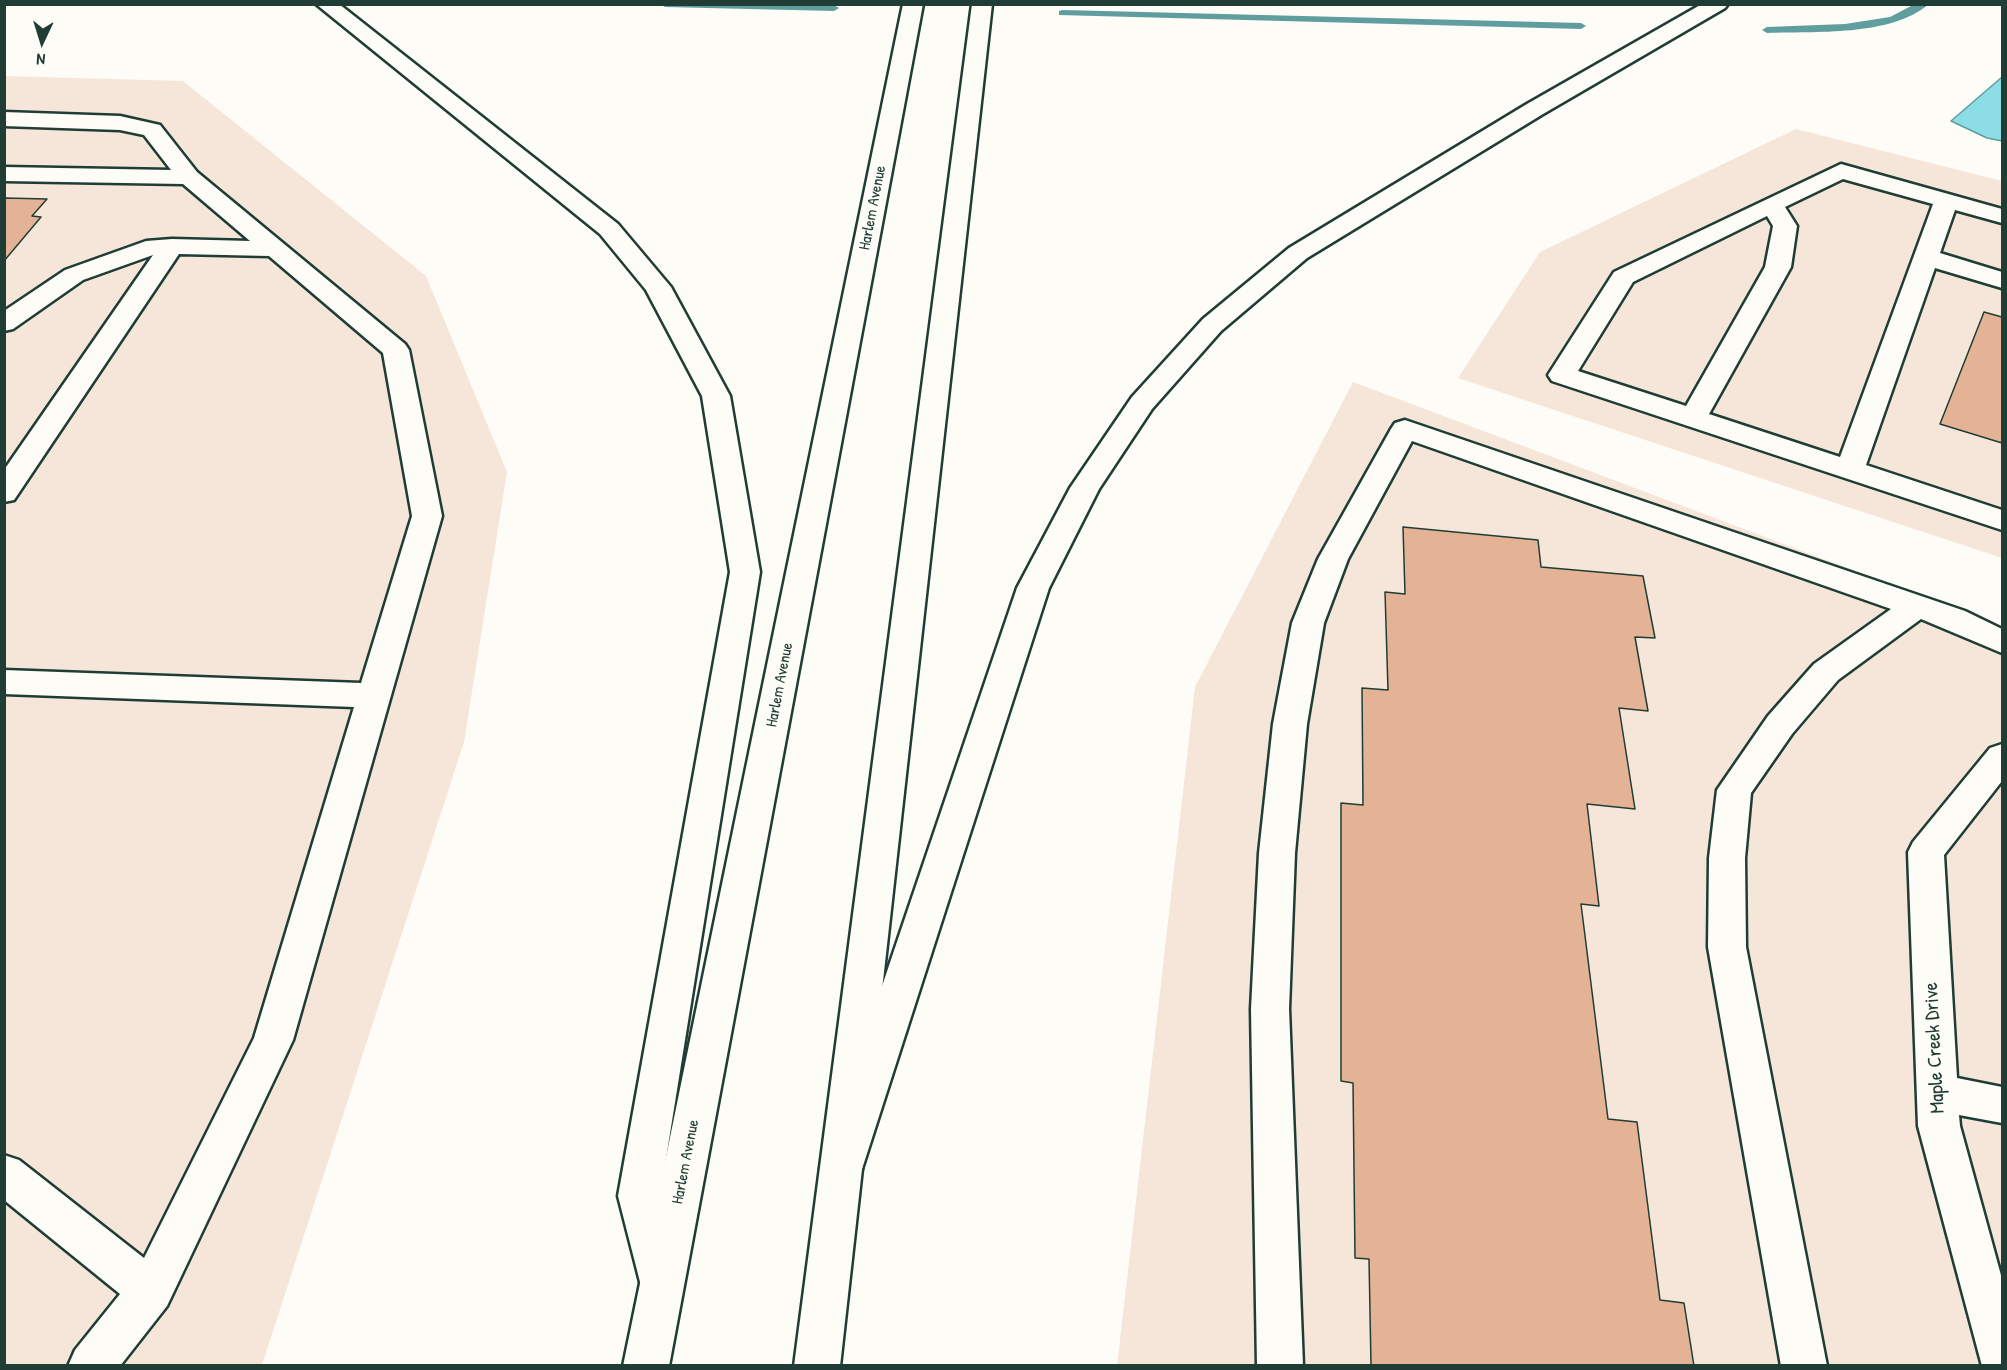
<!DOCTYPE html>
<style>
body{margin:0}
#map{position:relative;width:2007px;height:1370px;overflow:hidden;background:#fdfcf7;font-family:"Patrick Hand",sans-serif}
canvas{display:block}
.frame{position:absolute;inset:0;border:6px solid #1f3d34;pointer-events:none}
.north{position:absolute;left:12px;top:12px;width:60px;height:60px;-webkit-text-stroke:4px #fdfcf7;paint-order:stroke;rotate:184deg;font-size:16px;font-weight:700;line-height:24px;text-align:center;color:#1f3d34}
.north::after{content:'';display:block;margin:auto;width:21px;height:27px;background:#1f3d34;clip-path:polygon(50% 0,100% 100%,50% 72%,0 100%)}
</style>
<div id="map">
<canvas width="2007" height="1370"></canvas>
<div class="frame"></div>
<div class="north">N</div>
</div>
<script>
const c = document.querySelector('canvas').getContext('2d');
c.lineJoin = 'round';
function fillPath(path, color) { c.fillStyle = color; c.fill(path, 'evenodd'); }
function trace(path, color, width, dash) { c.strokeStyle = color; c.lineWidth = width; c.lineCap = dash ? 'butt' : 'round'; c.setLineDash(dash || []); c.stroke(path); }
function label(font, color, halo, rows, align = 'center') {
  c.font = font + ' "Patrick Hand",sans-serif'; c.lineWidth = 4.5; c.setLineDash([]); c.textBaseline = 'middle'; c.strokeStyle = halo; c.fillStyle = color; for (const [text, x, y, turn = 0] of rows) {
    c.save(); c.translate(x, y); c.rotate((+turn || 0) * Math.PI / 180); c.textAlign = isNaN(turn) ? turn : align; if (halo) c.strokeText(text, 0, 0); c.fillText(text, 0, 0); c.restore();
  }
}
fillPath(new Path2D(`
 M5 76 183 81 426 276 507 472 464 742 262 1365 5 1366Z
 M1796 129 2002 181V558L1458 378 1540 252Z
 M1353 382 2002 626V1365L1117 1366 1195 687Z`), '#f6e6da');
const water = new Path2D(`
 M2002 77V141L1987 138 1951 121Z`);
fillPath(water, '#8cdde5');
trace(water, '#609d9e', 1.5);
fillPath(new Path2D(`
 M660 4H816L834 5 839 8 834 11 665 7Z
 M1915 4H1929C1890 37 1815 31 1767 33L1762 30 1767 27 1845 24 1890 17Z
 M1063 10 1581 23 1586 26 1581 29 1059 15V11Z`), '#609d9e');
const building = new Path2D(`
 M4 198 47 199 32 216 41 217 4 261Z
 M1984 312 2002 317V443L1940 424Z
 M1403 527 1538 540 1541 567 1643 576 1655 638 1635 637 1648 711 1619 708 1635 809 1587 804 1599 906 1581 904 1608 1119 1637 1122 1660 1300 1684 1303 1694 1366H1371L1369 1259 1355 1258 1353 1083 1341 1081V803L1363 805 1362 688 1388 690 1385 592 1405 594Z`);
fillPath(building, '#e4b395');
trace(building, '#1f3d34', 1.5);
const minor = new Path2D(`
 M4 112 120 116 160 125 197 172 405 344 409 350 442 516 293 1040 167 1306 120 1366H68L75 1350 120 1294 4 1200V1155L19 1160 144 1258 254 1038 354 707 4 694V670L361 683 412 516 383 353 269 256 179 254 14 500 4 502V470L153 255 83 280 13 329 4 331V311L65 270 146 241 172 239 250 241 183 184 4 181V167L171 170 144 135 120 130 4 126Z
 M1841 164 2002 209V223L1955 210 1940 253 2002 272V288L1935 268 1866 465 2002 510V530L1552 381 1548 375 1614 272ZM1843 179 1933 204 1840 457 1709 414 1791 267 1797 226 1785 207ZM1767 216 1773 226 1765 267 1686 406 1578 371 1633 282Z
 M1405 420 1965 611 2002 629V653L1921 619 1838 680 1792 734 1751 793 1745 858 1746 947 1827 1366H1781L1708 947 1709 858 1717 790 1768 716 1814 664 1891 609 1412 441 1348 559 1324 623 1307 724 1295 853 1289 1009 1303 1366H1257L1251 1009 1259 853 1273 724 1292 623 1318 559 1391 429 1395 423Z
 M2002 744V781L1944 855 1957 1078 2002 1087V1123L1959 1115 1960 1126 2002 1279V1366H1982L1918 1126 1908 852 1913 842 1990 748Z`);
const major = new Path2D(`
 M903 4H923L669 1366H623Z
 M972 4H992L840 1366H794Z`);
const highway = new Path2D(`
 M316 4H339L618 224 671 287 730 396 760 572 660 1196 684 1282 678 1297 662 1303 646 1297 640 1282 618 1196 730 572 702 396 646 290 600 234Z
 M1702 4H1728L1725 8 1543 114 1307 258 1221 331 1152 409 1099 489 1049 588 862 1169 856 1183 841 1188 826 1183 820 1169 1017 588 1070 488 1132 397 1203 319 1289 248 1527 104Z`);
trace(minor, '#1f3d34', 5);
trace(major, '#1f3d34', 5);
trace(highway, '#1f3d34', 5);
fillPath(minor, '#fdfcf7');
fillPath(major, '#fdfcf7');
fillPath(highway, '#fdfcf7');
label('16px', '#1f3d34', '#fdfcf7', [
 ["Harlem Avenue",873,208,-79],
 ["Harlem Avenue",780,685,-79],
 ["Harlem Avenue",686,1162,-79]
]);
label('20px', '#1f3d34', '#fdfcf7', [
 ["Maple Creek Drive",1935,1048,-93]
]);
</script>
